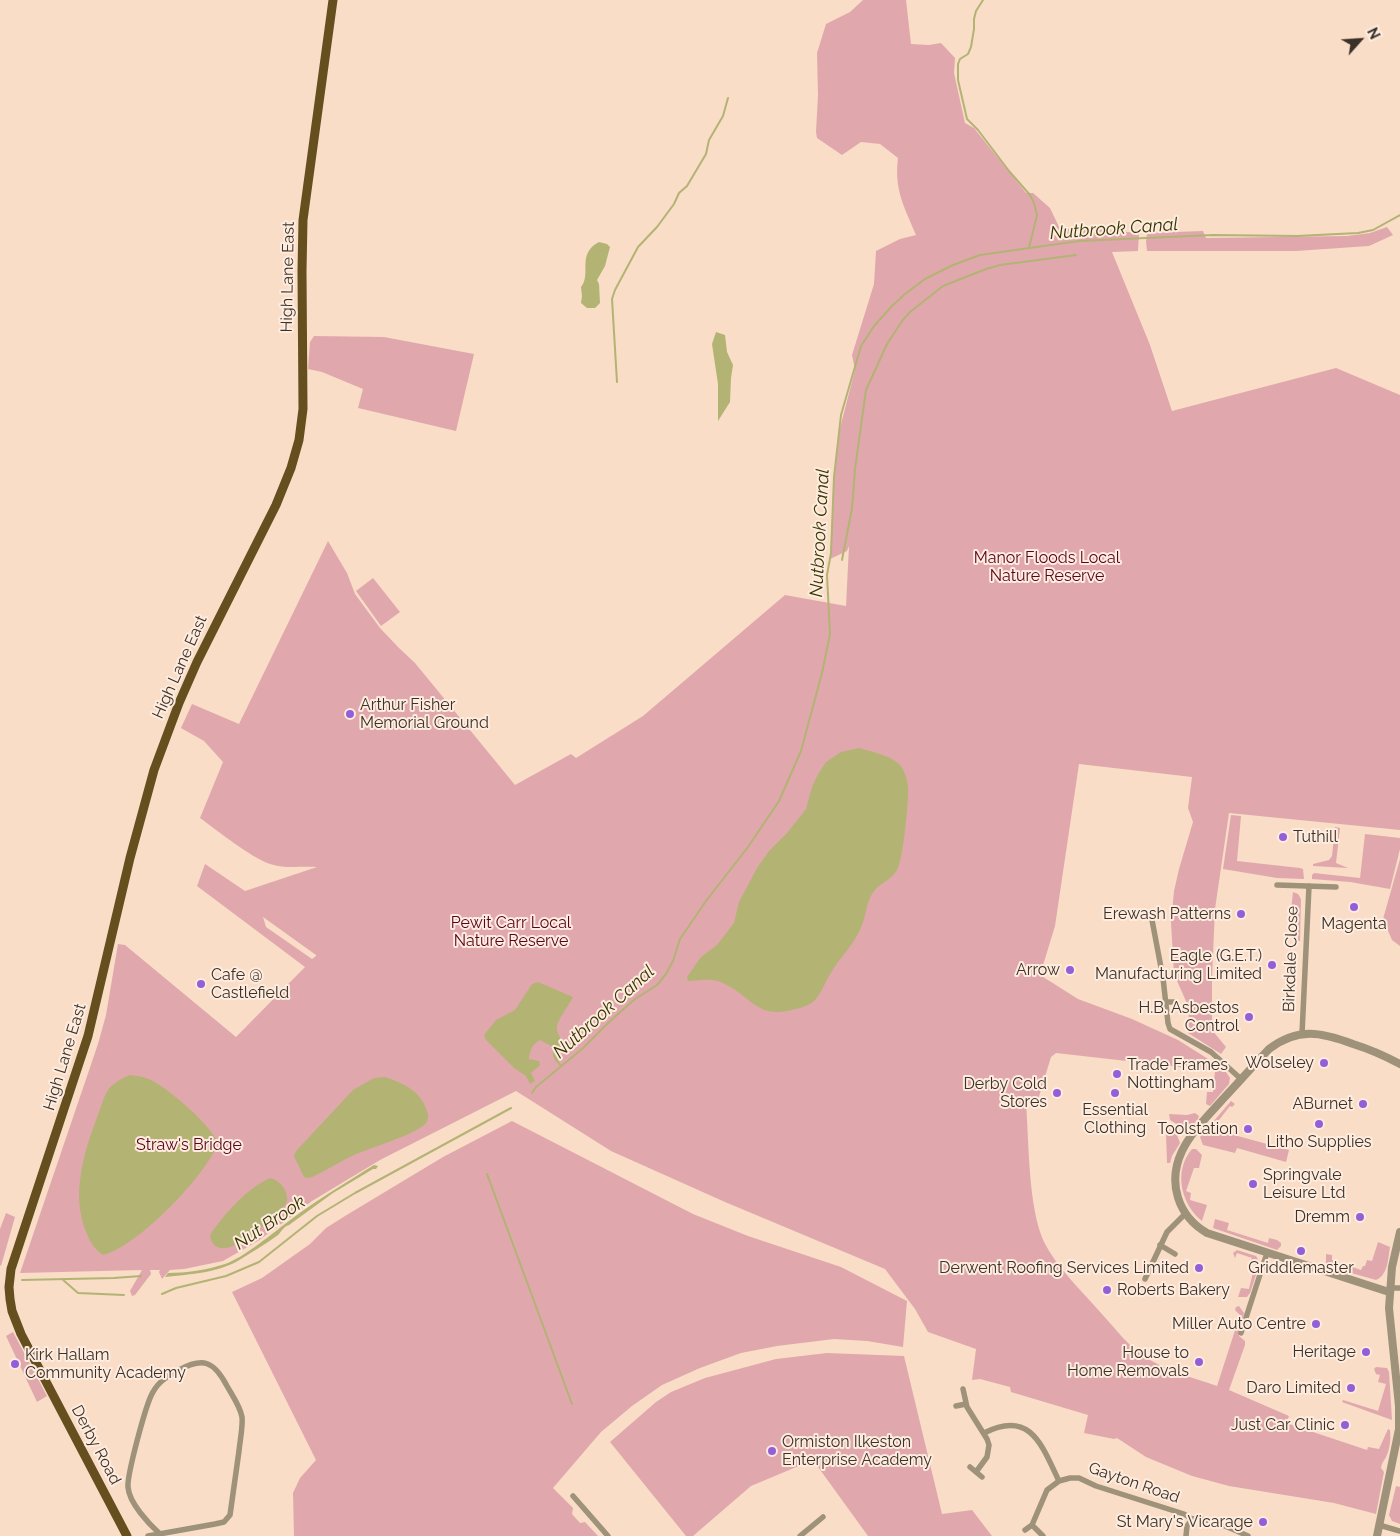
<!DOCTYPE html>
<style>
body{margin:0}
#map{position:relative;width:1400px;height:1536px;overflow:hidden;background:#f9ddc7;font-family:Raleway,sans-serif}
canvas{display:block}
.north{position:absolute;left:1335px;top:15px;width:50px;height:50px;-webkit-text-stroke:4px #feecdf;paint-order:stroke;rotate:64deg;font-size:14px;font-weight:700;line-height:20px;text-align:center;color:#3c3128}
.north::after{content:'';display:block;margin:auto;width:18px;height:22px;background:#3c3128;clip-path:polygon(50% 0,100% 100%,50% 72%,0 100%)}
</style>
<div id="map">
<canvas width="1400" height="1536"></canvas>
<div class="north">N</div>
</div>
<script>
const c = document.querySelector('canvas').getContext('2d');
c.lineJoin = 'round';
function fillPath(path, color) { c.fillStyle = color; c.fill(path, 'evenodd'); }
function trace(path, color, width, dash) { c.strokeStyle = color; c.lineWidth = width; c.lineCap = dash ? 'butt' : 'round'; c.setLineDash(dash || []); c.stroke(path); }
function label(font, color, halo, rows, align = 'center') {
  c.font = font + ' Raleway,sans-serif'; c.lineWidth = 4; c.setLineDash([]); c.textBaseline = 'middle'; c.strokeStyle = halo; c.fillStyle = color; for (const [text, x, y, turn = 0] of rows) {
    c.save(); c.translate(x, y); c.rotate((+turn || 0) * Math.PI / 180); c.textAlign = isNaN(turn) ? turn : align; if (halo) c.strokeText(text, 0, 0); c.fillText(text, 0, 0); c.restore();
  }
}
fillPath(new Path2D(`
 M863 0H906L911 44 929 45 941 43 955 58 954 73 965 123 974 128 1026 193H1033L1050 208 1060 229 1084 228 1139 233 1138 251 1112 252 1150 345 1172 411 1336 368 1400 395V830L1229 813 1215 909 1212 978V1030L1226 1047 1221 1054 1188 1033 1189 1008 1174 974 1171 922 1174 891 1179 869 1193 822 1188 808 1192 777 1079 764 1055 926 1040 975 1078 999 1132 1019 1178 1040 1224 1069 1230 1078 1229 1084 1210 1106 1206 1104 1207 1092H1213L1215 1071 1056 1053 1051 1057 1037 1103H1026C1029 1142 1028 1207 1044 1242 1057 1268 1082 1291 1101 1313 1116 1329 1130 1349 1150 1360 1171 1372 1194 1378 1217 1386L1240 1315 1235 1310 1236 1307 1239 1306 1244 1313 1239 1336 1245 1341V1345L1229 1390 1289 1416 1286 1423 1367 1450 1368 1447 1379 1449 1388 1429 1390 1430C1391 1437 1390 1450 1386 1457 1384 1461 1382 1462 1381 1468L1384 1472 1376 1514 1334 1503 1229 1486 1192 1476 1146 1457 1117 1438 1114 1439 1084 1433 1088 1415 1011 1392 1010 1387 980 1379 972 1380 976 1349 928 1332 915 1309 885 1269 725 1202 611 1151 516 1091 380 1160 312 1201 258 1241 223 1261 184 1269 170 1270 162 1279 159 1272 160 1270H150L151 1274 135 1295 132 1296 130 1291 142 1270 20 1273 98 1044 106 1015 118 944 125 945 236 1037 305 967 197 886 205 864 245 891 317 867C301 866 285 869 270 864 250 857 218 831 200 818L223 762 204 741 181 728 192 704 239 724 328 541 347 573 355 594 380 628 398 647 415 663 515 785 571 754 576 758 643 716 785 595 846 606 849 546 847 551 830 559 834 473 840 428 855 370 852 355 874 284 876 251 900 239 916 235C904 206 894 190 898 158L880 144 861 142 842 155 817 138 816 132 818 95 817 53 826 24 850 12ZM263 917 316 955V956L312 959 266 927Z
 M1387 227 1393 235 1369 246 1296 251H1147L1146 242 1147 233 1203 231 1206 238 1347 236 1370 233Z
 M314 336 384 337 474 354 456 431 358 408 363 389 322 372 308 369 310 342Z
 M373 578 400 612 381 626 356 591Z
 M1231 815 1241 816 1237 861 1300 868 1303 869 1304 879 1277 878 1223 869Z
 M1335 827 1340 828 1336 863 1348 868 1313 866V864L1329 860 1332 856Z
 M1365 834 1400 838V849L1390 889 1350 882 1312 879V875L1314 873 1360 878Z
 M1400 859V946L1392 940 1383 919Z
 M1293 892 1298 894 1301 899 1300 941H1298V934L1293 933 1294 930H1296L1298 912 1291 910Z
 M1231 1101 1235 1104 1232 1107 1230 1106 1212 1129 1289 1150 1286 1162 1237 1148 1235 1153 1203 1145 1200 1137Z
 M1195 1113 1199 1116 1198 1119 1189 1130 1180 1128 1178 1125 1170 1120 1169 1114 1187 1115Z
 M512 1121 693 1214 748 1236 841 1267 907 1301 903 1347 867 1341 834 1339 777 1346 741 1353 700 1368 662 1385 632 1406 601 1432 553 1488 573 1508 572 1514 580 1523 585 1522 598 1536H294L293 1493 300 1478 316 1460 232 1292 262 1278 310 1244 326 1228 345 1216 443 1157Z
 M1169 1129 1177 1135 1180 1143 1172 1156 1170 1163H1167L1166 1134Z
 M1192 1149H1196L1202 1155 1199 1168H1194L1186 1191 1191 1193 1190 1200 1207 1205 1202 1221C1181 1204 1173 1171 1192 1149Z
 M6 1213 15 1217 1 1266 0 1265V1229Z
 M1215 1219 1229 1223 1227 1230 1268 1243 1269 1238 1277 1240 1281 1243V1246L1277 1250 1213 1228Z
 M1378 1242 1390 1247C1388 1259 1388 1275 1376 1280L1330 1267 1326 1263V1254L1332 1255V1260L1361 1270 1363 1266H1365L1367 1260 1372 1261Z
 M1237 1250 1256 1256 1260 1263 1250 1293 1247 1297H1238L1241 1288 1249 1289 1255 1264 1250 1262 1252 1258 1237 1253 1235 1258 1233 1253Z
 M13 1332 47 1396 37 1402 6 1336Z
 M827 1353 904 1356 942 1514 972 1510 992 1536H868L813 1460 751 1486 693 1536H686L610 1442 656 1402 671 1392 705 1378 776 1359Z
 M1376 1367 1387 1368 1389 1372 1392 1420 1342 1402 1343 1400 1378 1411 1386 1384 1378 1382 1380 1375 1376 1374 1374 1369Z
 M1396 1486 1400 1487V1524L1392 1521 1389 1515Z`), '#e0a8ad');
fillPath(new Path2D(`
 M599 242 607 244 610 247 605 266 597 280 599 284 600 303 595 308H587L581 303 582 296 581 287C592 274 576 254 599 242Z
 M716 332 725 335 727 352 733 365 731 378 730 402 718 421V384L712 344Z
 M859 748C872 752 891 755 901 766 905 772 907 779 908 787 909 800 903 860 897 870 891 881 876 884 871 896 866 905 866 916 862 925 855 944 839 958 829 976 824 984 821 995 813 1002 809 1005 801 1008 796 1009 757 1020 753 998 725 984 710 977 702 981 688 981L687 977 701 957 717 945 734 923 739 902 757 868 769 851 787 833 806 809 812 787 817 776 826 762 841 752Z
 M538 982 573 997C570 1004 556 1021 557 1029 557 1033 560 1036 561 1041 561 1048 557 1054 558 1061L556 1062 553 1056V1047L540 1040C532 1045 530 1049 529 1059L539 1061 540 1065 531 1073 535 1081 530 1084 526 1076 514 1068 486 1040 484 1035 496 1020 515 1010 532 984Z
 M130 1075C138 1076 146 1077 153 1081 171 1091 210 1124 218 1143 206 1176 137 1247 103 1255 95 1250 90 1242 87 1234 70 1196 84 1151 98 1115 101 1107 103 1098 108 1090 113 1083 122 1078 130 1075Z
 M385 1077C403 1083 421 1091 427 1111 429 1116 428 1122 424 1125 411 1136 373 1147 356 1154 341 1161 327 1170 312 1177L307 1178 304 1177 294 1156 296 1151 353 1090 374 1078Z
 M374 1165 378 1166 376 1169H373L333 1193 289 1225C283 1227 282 1231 278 1235 266 1244 253 1251 241 1259 219 1273 191 1274 165 1277L168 1273C186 1273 207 1270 225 1264 243 1258 269 1236 285 1224 313 1202 344 1184 374 1165Z
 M270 1178C277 1180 281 1183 285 1190 286 1193 288 1198 287 1201 285 1212 237 1248 226 1248 216 1249 211 1244 210 1235 225 1213 246 1189 270 1178Z`), '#b3b374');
trace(new Path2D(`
 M983 0 976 11 974 19V29L971 47 968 54 960 59 958 64V80L967 119 978 130 1009 171 1030 195 1034 203 1037 215 1029 248
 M617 382 612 299 615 290 638 247 657 227 674 204 679 193 687 186 706 154 709 140 723 116 728 98
 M842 560 852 508 855 469 866 390 887 344 902 321 910 312 943 286 986 269 1000 265 1076 255
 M557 1061 561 1066
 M532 1093 536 1087 582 1049 608 1023 635 999 657 985 666 974 673 961 680 939 706 901 748 847 779 801 801 751 822 673 830 634 827 575 831 553 834 477 841 415 861 346 874 326 892 306 905 294 925 279 953 265 980 255 1079 241 1213 235 1297 236 1358 233 1373 230 1400 215
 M487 1174 572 1404
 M62 1279 78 1293 124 1295
 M22 1280 114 1278 141 1276
 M162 1294 176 1288 226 1276 259 1262 317 1216 355 1193 511 1108`), '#b3b374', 2);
trace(new Path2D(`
 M1277 885 1336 887
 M1152 920 1163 978 1168 1023 1170 1029 1211 1052 1241 1079
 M1165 1002H1175
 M1302 1034 1309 886
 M1160 1245 1175 1254
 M1145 1279 1167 1232 1185 1214
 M1390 1288H1400
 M1241 1333 1267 1253
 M963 1389 967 1407 987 1439 989 1445 987 1457 976 1472
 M956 1406 966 1404
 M984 1433C1031 1409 1042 1446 1059 1481
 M970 1467 982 1477
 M573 1496 608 1536
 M1192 1519C1205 1516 1235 1530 1248 1536
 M1379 1525 1400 1531
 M1025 1530 1032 1525
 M148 1536 215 1524 224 1522 230 1515C233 1493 236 1472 239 1451 240 1440 243 1427 242 1417 240 1406 232 1395 227 1386 214 1361 203 1357 179 1370 168 1376 159 1381 153 1392 146 1403 127 1475 128 1487 129 1503 149 1524 160 1534
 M800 1536 823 1517
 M1043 1536 1032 1525 1047 1490 1059 1481 1070 1478H1079L1096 1486 1184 1514 1192 1519
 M1186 1536 1187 1526 1192 1519`), '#9e927a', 5.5);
trace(new Path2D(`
 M1389 1292 1207 1233C1178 1216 1167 1183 1182 1151 1191 1132 1208 1116 1222 1100 1238 1083 1253 1066 1269 1049 1298 1027 1321 1032 1353 1044 1369 1049 1385 1056 1400 1064
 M1377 1536 1399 1429V1406L1389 1308 1392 1267 1400 1232`), '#9e927a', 8);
trace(new Path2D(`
 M127 1536 21 1334 12 1311 10 1299 9 1287 11 1269 88 1036 130 858 154 770 179 703 197 662 276 505 291 468 299 440 303 409 302 271 303 220 333 0`), '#654f1f', 9);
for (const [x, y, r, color] of [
 [350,714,5,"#935fd8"],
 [1283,837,5,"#935fd8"],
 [1354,907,5,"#935fd8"],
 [1241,914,5,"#935fd8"],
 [1272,965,5,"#935fd8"],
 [1070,970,5,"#935fd8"],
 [201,984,5,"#935fd8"],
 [1249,1017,5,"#935fd8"],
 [1324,1063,5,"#935fd8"],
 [1117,1074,5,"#935fd8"],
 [1057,1093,5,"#935fd8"],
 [1115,1093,5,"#935fd8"],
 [1363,1104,5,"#935fd8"],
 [1319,1124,5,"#935fd8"],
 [1248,1129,5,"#935fd8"],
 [1253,1184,5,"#935fd8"],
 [1360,1217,5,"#935fd8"],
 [1301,1251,5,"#935fd8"],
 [1199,1268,5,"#935fd8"],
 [1107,1290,5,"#935fd8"],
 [1316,1324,5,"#935fd8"],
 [1366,1352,5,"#935fd8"],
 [1199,1362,5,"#935fd8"],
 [15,1364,5,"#935fd8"],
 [1351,1388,5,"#935fd8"],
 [1345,1425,5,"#935fd8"],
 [772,1451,5,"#935fd8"],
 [1263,1522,5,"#935fd8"]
]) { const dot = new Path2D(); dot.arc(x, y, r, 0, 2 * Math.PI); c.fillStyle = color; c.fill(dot); trace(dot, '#feecdf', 2); }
label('16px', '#3c3128', '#feecdf', [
 ["High Lane East",288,277,-89],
 ["High Lane East",180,667,-66],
 ["Birkdale Close",1291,959,-88],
 ["High Lane East",65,1057,-73],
 ["Derby Road",96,1445,62],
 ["Gayton Road",1134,1483,19]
]);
label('16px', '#58031c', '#feecdf', [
 ["Manor Floods Local",1047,558],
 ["Nature Reserve",1047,576],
 ["Pewit Carr Local",511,923],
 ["Nature Reserve",511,941],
 ["Straw's Bridge",189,1145]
]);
label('16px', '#3c3128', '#feecdf', [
 ["Arthur Fisher",360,705,"left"],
 ["Memorial Ground",360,723,"left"],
 ["Tuthill",1293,837,"left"],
 ["Erewash Patterns",1231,914],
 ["Magenta",1354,924,"center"],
 ["Eagle (G.E.T.)",1262,956],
 ["Manufacturing Limited",1262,974],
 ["Arrow",1060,970],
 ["Cafe @",211,975,"left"],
 ["Castlefield",211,993,"left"],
 ["H.B. Asbestos",1239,1008],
 ["Control",1239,1026],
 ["Wolseley",1314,1063],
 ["Trade Frames",1127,1065,"left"],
 ["Nottingham",1127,1083,"left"],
 ["Derby Cold",1047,1084],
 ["Stores",1047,1102],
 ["ABurnet",1353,1104],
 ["Essential",1115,1110,"center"],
 ["Clothing",1115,1128,"center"],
 ["Toolstation",1238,1129],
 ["Litho Supplies",1319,1142,"center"],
 ["Springvale",1263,1175,"left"],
 ["Leisure Ltd",1263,1193,"left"],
 ["Dremm",1350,1217],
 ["Derwent Roofing Services Limited",1189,1268],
 ["Griddlemaster",1301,1268,"center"],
 ["Roberts Bakery",1117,1290,"left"],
 ["Miller Auto Centre",1306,1324],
 ["Heritage",1356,1352],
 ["House to",1189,1353],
 ["Home Removals",1189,1371],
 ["Kirk Hallam",25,1355,"left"],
 ["Community Academy",25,1373,"left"],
 ["Daro Limited",1341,1388],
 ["Just Car Clinic",1335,1425],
 ["Ormiston Ilkeston",782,1442,"left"],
 ["Enterprise Academy",782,1460,"left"],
 ["St Mary's Vicarage",1253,1522]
], 'right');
label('italic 18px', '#373602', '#feecdf', [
 ["Nutbrook Canal",1114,229,-4],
 ["Nutbrook Canal",820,533,-87],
 ["Nutbrook Canal",604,1012,-42],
 ["Nut Brook",270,1223,-34]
]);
</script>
